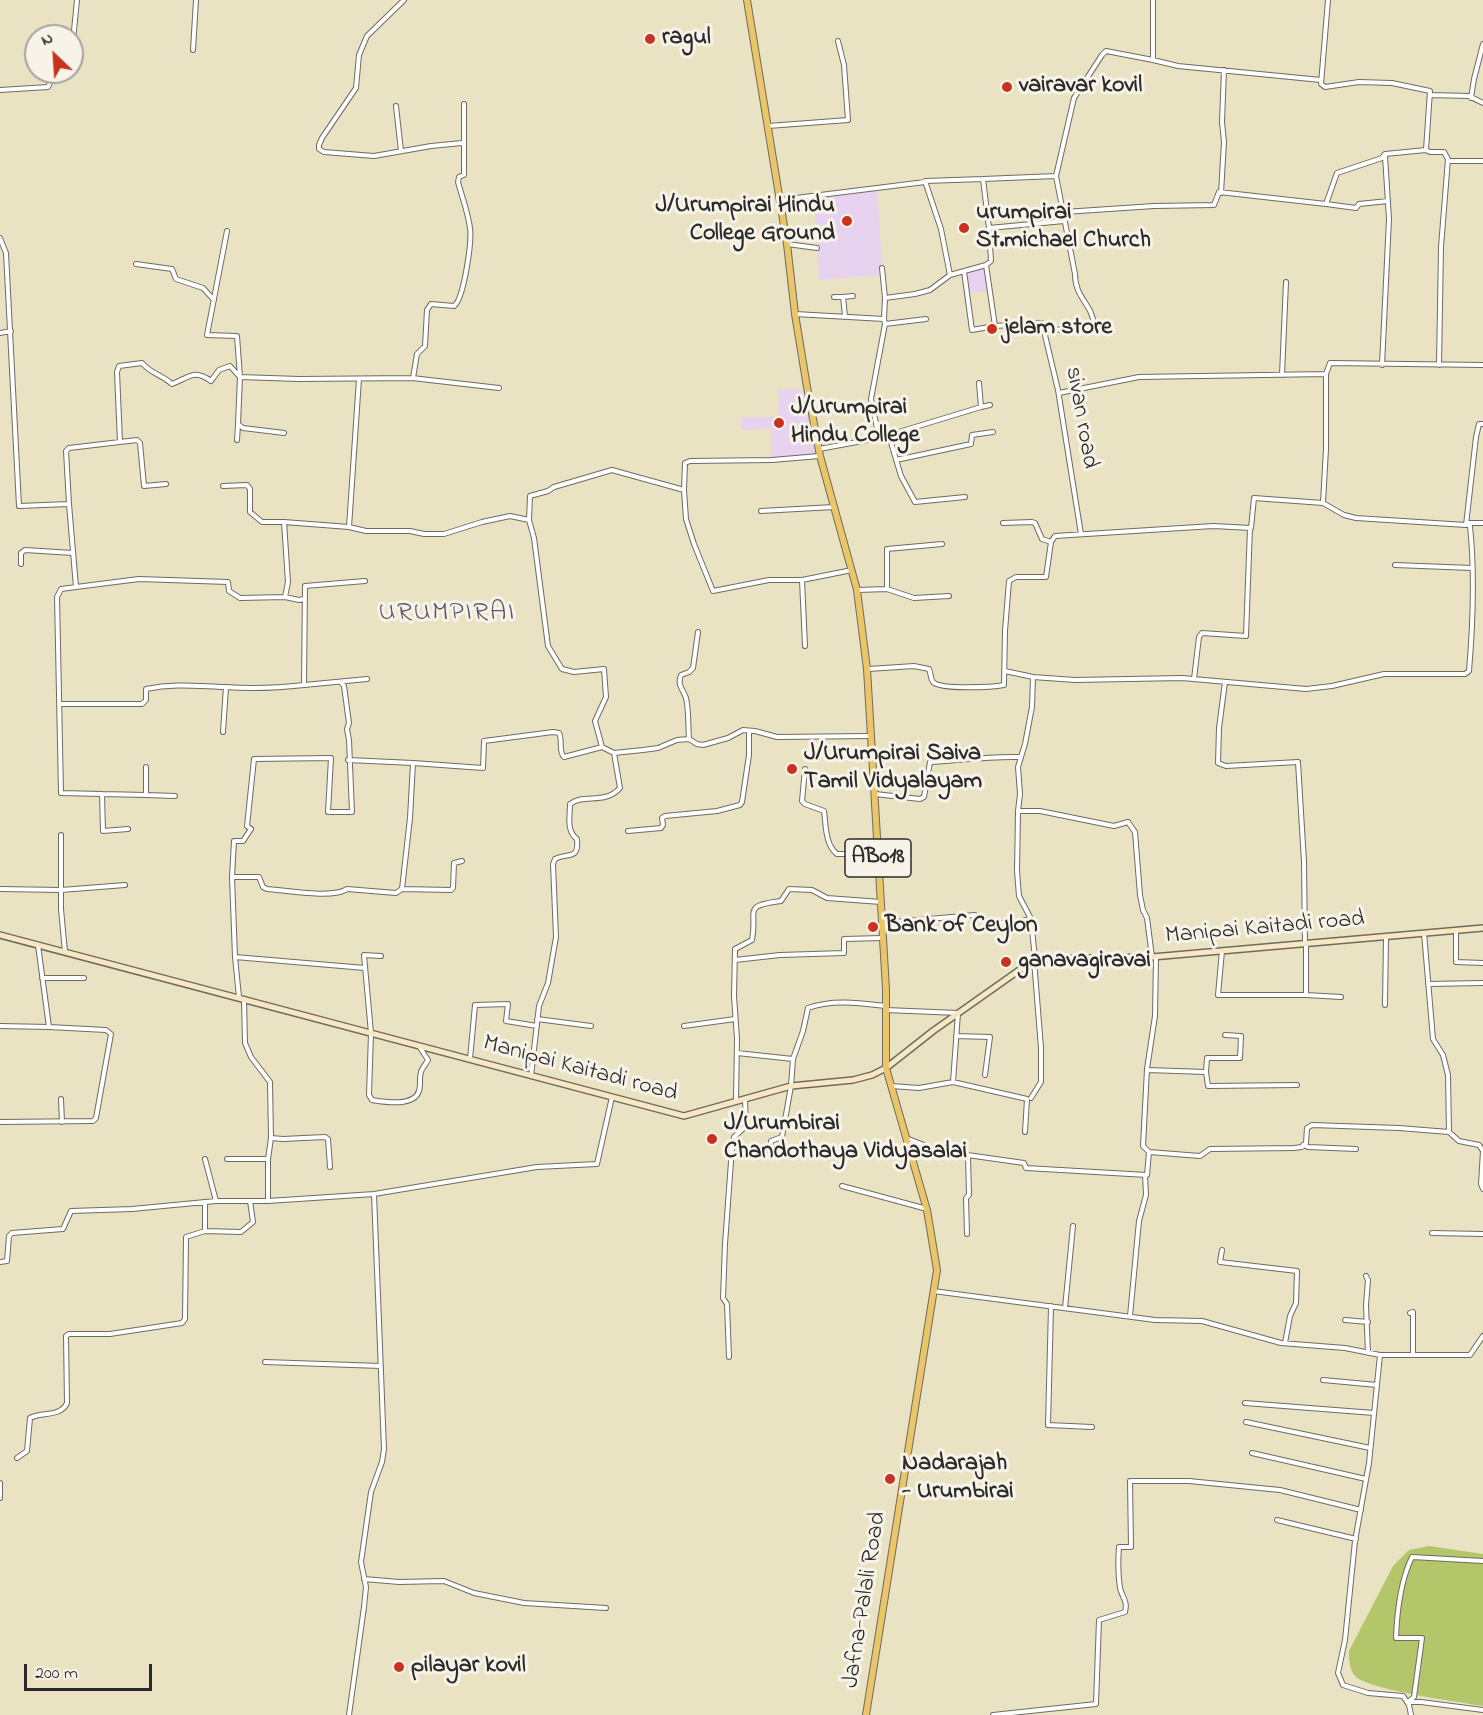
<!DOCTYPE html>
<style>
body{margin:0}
#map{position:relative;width:1483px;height:1715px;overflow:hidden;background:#eae3c3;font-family:"Indie Flower",sans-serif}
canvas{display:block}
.north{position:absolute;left:24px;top:24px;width:60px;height:60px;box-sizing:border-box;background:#f7f3e8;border:2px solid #a5a39c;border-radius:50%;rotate:335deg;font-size:16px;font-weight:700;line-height:24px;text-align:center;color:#2b2b2b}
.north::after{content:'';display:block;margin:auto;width:21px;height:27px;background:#c8321e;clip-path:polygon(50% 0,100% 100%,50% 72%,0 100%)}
.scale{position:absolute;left:24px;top:1664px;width:128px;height:27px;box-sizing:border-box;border:3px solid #2b2b2b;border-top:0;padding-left:8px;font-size:18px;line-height:21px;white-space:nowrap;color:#2b2b2b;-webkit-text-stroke:4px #f7f3e8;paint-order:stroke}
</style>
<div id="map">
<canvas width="1483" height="1715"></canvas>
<div class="north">N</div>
<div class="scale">200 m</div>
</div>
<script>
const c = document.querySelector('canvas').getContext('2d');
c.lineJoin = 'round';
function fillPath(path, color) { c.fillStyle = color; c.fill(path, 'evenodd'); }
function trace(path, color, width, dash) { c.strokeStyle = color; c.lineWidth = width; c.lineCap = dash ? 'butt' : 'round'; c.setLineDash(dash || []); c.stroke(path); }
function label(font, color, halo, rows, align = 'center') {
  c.font = font + ' "Indie Flower",sans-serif'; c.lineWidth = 6; c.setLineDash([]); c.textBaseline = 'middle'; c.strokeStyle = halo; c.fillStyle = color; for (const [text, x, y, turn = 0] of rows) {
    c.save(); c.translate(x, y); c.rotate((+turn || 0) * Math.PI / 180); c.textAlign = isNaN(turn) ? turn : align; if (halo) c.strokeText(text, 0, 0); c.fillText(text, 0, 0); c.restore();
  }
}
fillPath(new Path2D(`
 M877 189 883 275 819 280 814 193Z
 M986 265 990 291 968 292 964 271Z
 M779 389H810L825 457H771V429L741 430V417H778Z`), '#e7d2ef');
fillPath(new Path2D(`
 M1429 1546 1483 1554V1706C1459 1702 1371 1690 1356 1677 1349 1670 1349 1659 1349 1651L1393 1566 1409 1550Z`), '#b3c669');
const minor = new Path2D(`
 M404 0 367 36 359 55 356 88 322 138 319 145V149L324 152 374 156 431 146 462 143
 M193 50 196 0
 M72 51 77 0
 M1153 60 1178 66 1321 80
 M0 90 48 87 51 81 50 72
 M1430 95 1469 96 1483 103
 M1471 98 1474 79 1483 44
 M396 106 401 151
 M768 126 848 120 844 65 838 41
 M1426 150 1430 152H1444L1449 161H1483
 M983 179 1056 176
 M1221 193 1224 142 1222 122 1224 70
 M780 200 925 182
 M1326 204 1356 208 1359 204 1388 201
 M1064 212 1154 206 1214 205 1219 192 1326 204 1337 173 1382 158 1385 154 1426 150 1430 91 1392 83 1359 82 1325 87 1321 84 1328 0
 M227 231 207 335 237 336 240 377 238 424 243 428 284 433
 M0 238 6 253 19 506 69 504 76 587 61 589 57 597 61 793 102 794 103 831 128 829
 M787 244 817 248
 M136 264 172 269 176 279 203 288 214 300
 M986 265 995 326 1042 323 1044 331
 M882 268 885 298
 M964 271 972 330 995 326
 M950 275 941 229 925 181 983 179 989 228
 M834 297H843
 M795 314 884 319 885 324 871 399 879 438 819 449
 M845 316 843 297 853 296
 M884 319 885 298 915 294 930 290 950 275 986 265 991 261 989 228 1064 221
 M885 324 926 319
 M0 333 11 331
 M1382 365 1389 219 1385 156
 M1439 365 1441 247 1448 159
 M1282 375 1286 282
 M413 378 417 354 425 346 427 310 431 304 454 306C464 299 472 241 470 228 468 212 462 197 458 182L459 177 464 175V104
 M359 379 349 527 366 531H410L424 534H444L482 522 510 516 529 520
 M1059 393 1139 377 1326 374 1330 363 1483 365
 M981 407 990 405
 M889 436 901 476 915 502 965 497
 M879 438 981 407 979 383
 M237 440 238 425
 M819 456 772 460 690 461 685 463 684 490 612 470 554 487 548 491 530 496 529 520 534 538 548 646 562 669 574 672 604 669 606 697 595 721 602 747 614 753 643 750 658 748 677 740 689 739 697 744 703 745 728 738 743 730 755 731 777 737 870 736
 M896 460 971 444 972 435 993 432
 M166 484 144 486 140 443 137 440 120 442 117 372 119 366 142 363C150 373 162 375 172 384 190 377 194 369 211 381L219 370 230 366 240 377 299 379 412 378 499 388
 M223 486 247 485 250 489V512L262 522H284
 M684 490 686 519 694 544 713 591 769 580H802L852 570
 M1323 503 1326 449V374
 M69 504 66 451 69 448 120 442
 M761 511 834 507
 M1003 523 1032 522 1035 523 1042 539 1051 542
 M1467 523H1483
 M1081 534 1058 390 1044 331 1094 326C1093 304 1075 299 1075 274L1056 176 1074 98 1102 55 1106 51 1153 60V0
 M21 564V553L25 550 73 553
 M1395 565 1472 568
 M802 580 805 646
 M76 587 139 579 228 582 229 591 240 598 285 597 288 582 284 522 349 527
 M887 589V549L942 544
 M858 590 887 589 914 598 949 596
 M285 597 299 600 304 599
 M868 669 914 666 929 669C931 673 930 678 933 682 940 690 994 687 1004 685L1005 631 1009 581 1016 577H1046L1051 542 1055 536 1213 526 1251 528 1254 498 1323 503 1344 515 1356 518 1466 525 1476 437 1479 424H1483
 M1005 671 1033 677 1075 680 1182 678 1306 689 1332 686 1384 674H1465L1469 671C1473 624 1475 574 1470 526L1467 524
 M1033 677 1032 707 1025 744 1018 767 1020 794 1018 811 1017 871 1019 896 1031 919 1035 959
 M1194 679 1199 637 1202 633 1246 636 1250 528
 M1225 682 1219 728 1218 763 1226 766 1298 762 1304 862 1305 944
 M304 685 367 679
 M61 704H142L146 700V689C174 683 196 686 225 687 251 689 278 688 304 685L305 586 365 581
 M223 732 226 687
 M689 739C688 726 689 711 686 698 683 689 677 686 681 675L689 672 693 668 698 632
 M413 763 483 768 484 741 553 732 559 733C563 741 558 751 564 757L602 747
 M805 769 802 801 805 804 824 811C826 825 825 845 837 854H878
 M102 794 146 795V767
 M875 794 920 799 924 797 930 762C961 760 991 756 1021 757
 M146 795 175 796
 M1018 811H1040L1114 826 1128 822 1135 832 1140 895 1143 910 1147 918 1152 957
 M628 831 661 828 663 825 662 818 665 816 717 811 740 805 742 802 749 755V731
 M61 835V909L65 952
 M232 877H259L263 887 267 889C284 890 333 899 347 889L396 893 402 889 410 818 413 763 348 760
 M0 889 61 890 125 885
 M402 889 451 890 453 888 454 863 462 861
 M882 923 975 915C994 926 1010 924 1031 919
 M1456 931V962L1483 963
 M1306 944V995L1341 997
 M1222 951 1218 995H1306
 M381 956 364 955 371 1033 369 1095 372 1100C385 1102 414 1107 419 1091 421 1085 419 1078 421 1072 422 1068 426 1064 428 1060L419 1046
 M235 957 232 877 234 841H243L251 829 247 826 254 759 331 758 328 812H352L349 740 347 729 349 723 344 686 341 682
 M735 960 780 955 844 953V939L882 938
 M42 978H84
 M1428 984 1483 983
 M239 997 235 957 365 968
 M244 999 245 1043 251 1057 270 1082 271 1138 268 1159V1201
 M1385 1005 1386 937
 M886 1010 958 1013 953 1082
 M537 1019 591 1026
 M0 1026 49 1027
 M684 1026 735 1019
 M956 1036 990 1037 985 1075
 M737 1053 793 1059
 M470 1059 475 1005 508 1004 506 1021 537 1026
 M1147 1070 1206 1072 1208 1086 1297 1085
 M1206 1072 1207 1058H1240L1241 1036 1225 1035
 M531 1076 539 1006 548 983 556 937 553 864 555 859C568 852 579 861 577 839 566 831 570 816 570 804 584 793 605 805 620 788L614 753
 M891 1086 919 1088 953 1082 1027 1099 1025 1132
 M1031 1098 1041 1082V1048L1034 960
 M61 1099 62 1122
 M736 1101 737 1039 734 996 735 949 752 940C758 910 741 906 781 901L789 889 812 890 827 898 881 902
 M0 1122 93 1121 96 1118 111 1034 106 1030 49 1027 38 945
 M1449 1132 1459 1141 1479 1145 1483 1151 1481 1184 1483 1189
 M271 1138 283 1139 325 1137 328 1139 330 1167
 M906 1138 939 1151 1024 1163 1026 1168 1147 1175 1149 1152 1143 1146 1147 1069 1155 1016 1156 957
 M1303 1145 1308 1147 1356 1149
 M770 1152 771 1141 782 1137 791 1086 793 1059 803 1031 808 1008C833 999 860 1003 886 1006
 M1149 1152 1200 1156 1210 1149 1294 1148 1302 1147 1306 1143 1307 1128 1312 1125 1399 1128 1449 1132 1448 1075 1443 1055 1433 1039 1424 933
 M205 1159 216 1201
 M227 1159H268
 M842 1186 927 1209
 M205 1231V1202
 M1432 1233 1483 1234
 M967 1234 966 1198 969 1195 968 1156
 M1222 1250 1220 1262 1297 1271 1296 1303 1290 1316 1285 1343
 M0 1262 7 1261 9 1236 12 1233 63 1229 71 1211 132 1209 216 1201H268L374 1194
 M1366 1276 1368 1280 1366 1305 1368 1353
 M933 1291 1155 1320 1202 1321 1281 1343 1345 1348 1380 1355H1470L1483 1336
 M1051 1306 1048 1425 1092 1427
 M1065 1308 1073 1226
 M1410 1313 1413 1312V1355
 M1130 1316 1139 1221 1146 1195 1145 1175
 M1345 1320 1368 1322
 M1380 1355 1369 1463 1355 1541 1345 1640 1338 1673 1343 1685 1368 1693 1403 1696 1409 1705 1411 1715
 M729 1357 727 1304 723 1298 725 1244 732 1148 734 1137 746 1126 745 1099
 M265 1362 381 1366
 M1323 1380 1377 1385
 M1245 1403 1374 1413
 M1246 1422 1370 1448
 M1252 1453 1366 1479
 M17 1458 27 1451 30 1418C41 1412 61 1417 67 1403L66 1336 69 1334H110L182 1323 185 1319 186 1237 205 1231 241 1232 253 1222 250 1201
 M0 1483V1498
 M1277 1520 1356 1539
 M364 1579 399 1582 444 1581 474 1593 524 1603 606 1608
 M1408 1702 1414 1697 1422 1638H1396C1397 1611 1400 1582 1412 1557L1483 1561
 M1408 1702H1421L1483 1710
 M349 1715 364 1607 366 1587 361 1562 371 1492 382 1462 384 1449 374 1194 537 1167 597 1164 612 1097
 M993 1715 1096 1704 1099 1620 1125 1612C1128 1601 1122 1597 1120 1588 1118 1575 1118 1560 1119 1547H1131L1130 1481H1189L1280 1490 1361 1510`);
const secondary = new Path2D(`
 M0 935 684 1116 791 1086 853 1080 872 1075 886 1068 933 1031 1035 959 1152 957 1483 928`);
const primary = new Path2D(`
 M747 0 787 244 795 314 807 387 820 456 857 590 867 669 886 989V1068L927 1210 937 1270 866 1715`);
trace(minor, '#6e6b60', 6);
trace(secondary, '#6e6b60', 8);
trace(primary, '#6e6b60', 8);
trace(minor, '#fff', 4);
trace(secondary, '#f7e8c3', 5);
trace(primary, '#eac669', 6);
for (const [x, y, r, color] of [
 [650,39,6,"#c8321e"],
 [1007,87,6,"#c8321e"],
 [847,221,6,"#c8321e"],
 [964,228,6,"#c8321e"],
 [992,329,6,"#c8321e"],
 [779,423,6,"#c8321e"],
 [792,769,6,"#c8321e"],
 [873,927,6,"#c8321e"],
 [1006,962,6,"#c8321e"],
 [712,1139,6,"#c8321e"],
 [890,1479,6,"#c8321e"],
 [399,1667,6,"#c8321e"]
]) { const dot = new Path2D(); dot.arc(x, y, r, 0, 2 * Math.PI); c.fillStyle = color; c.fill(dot); trace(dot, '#f7f3e8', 2); }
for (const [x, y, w] of [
 [878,858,66]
]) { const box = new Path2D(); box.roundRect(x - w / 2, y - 19, w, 38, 4.5); c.fillStyle = '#f7f3e8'; c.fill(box); trace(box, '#2b2b2b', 1.5); }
label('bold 22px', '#2b2b2b', null, [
 ["AB018",878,858]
]);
label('bold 24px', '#2b2b2b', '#f7f3e8', [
 ["ragul",662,39],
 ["vairavar kovil",1019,87],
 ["J/Urumpirai Hindu",835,207,"right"],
 ["College Ground",835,235,"right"],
 ["urumpirai",976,214],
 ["St.michael Church",976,242],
 ["jelam store",1004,329],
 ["J/Urumpirai",791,409],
 ["Hindu College",791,437],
 ["J/Urumpirai Saiva",804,755],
 ["Tamil Vidyalayam",804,783],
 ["Bank of Ceylon",885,927],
 ["ganavagiravai",1018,962],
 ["J/Urumbirai",724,1125],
 ["Chandothaya Vidyasalai",724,1153],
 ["Nadarajah",902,1465],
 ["- Urumbirai",902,1493],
 ["pilayar kovil",411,1667]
], 'left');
label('24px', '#2b2b2b', '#f7f3e8', [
 ["sivan road",1080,418,80],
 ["Manipai Kaitadi road",1265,929,-5],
 ["Manipai Kaitadi road",580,1070,15],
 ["Jafna-Palali Road",866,1600,-81]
]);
c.letterSpacing = '1.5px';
label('27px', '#605869', '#f7f3e8', [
 ["URUMPIRAI",447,615]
]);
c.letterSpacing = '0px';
</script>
